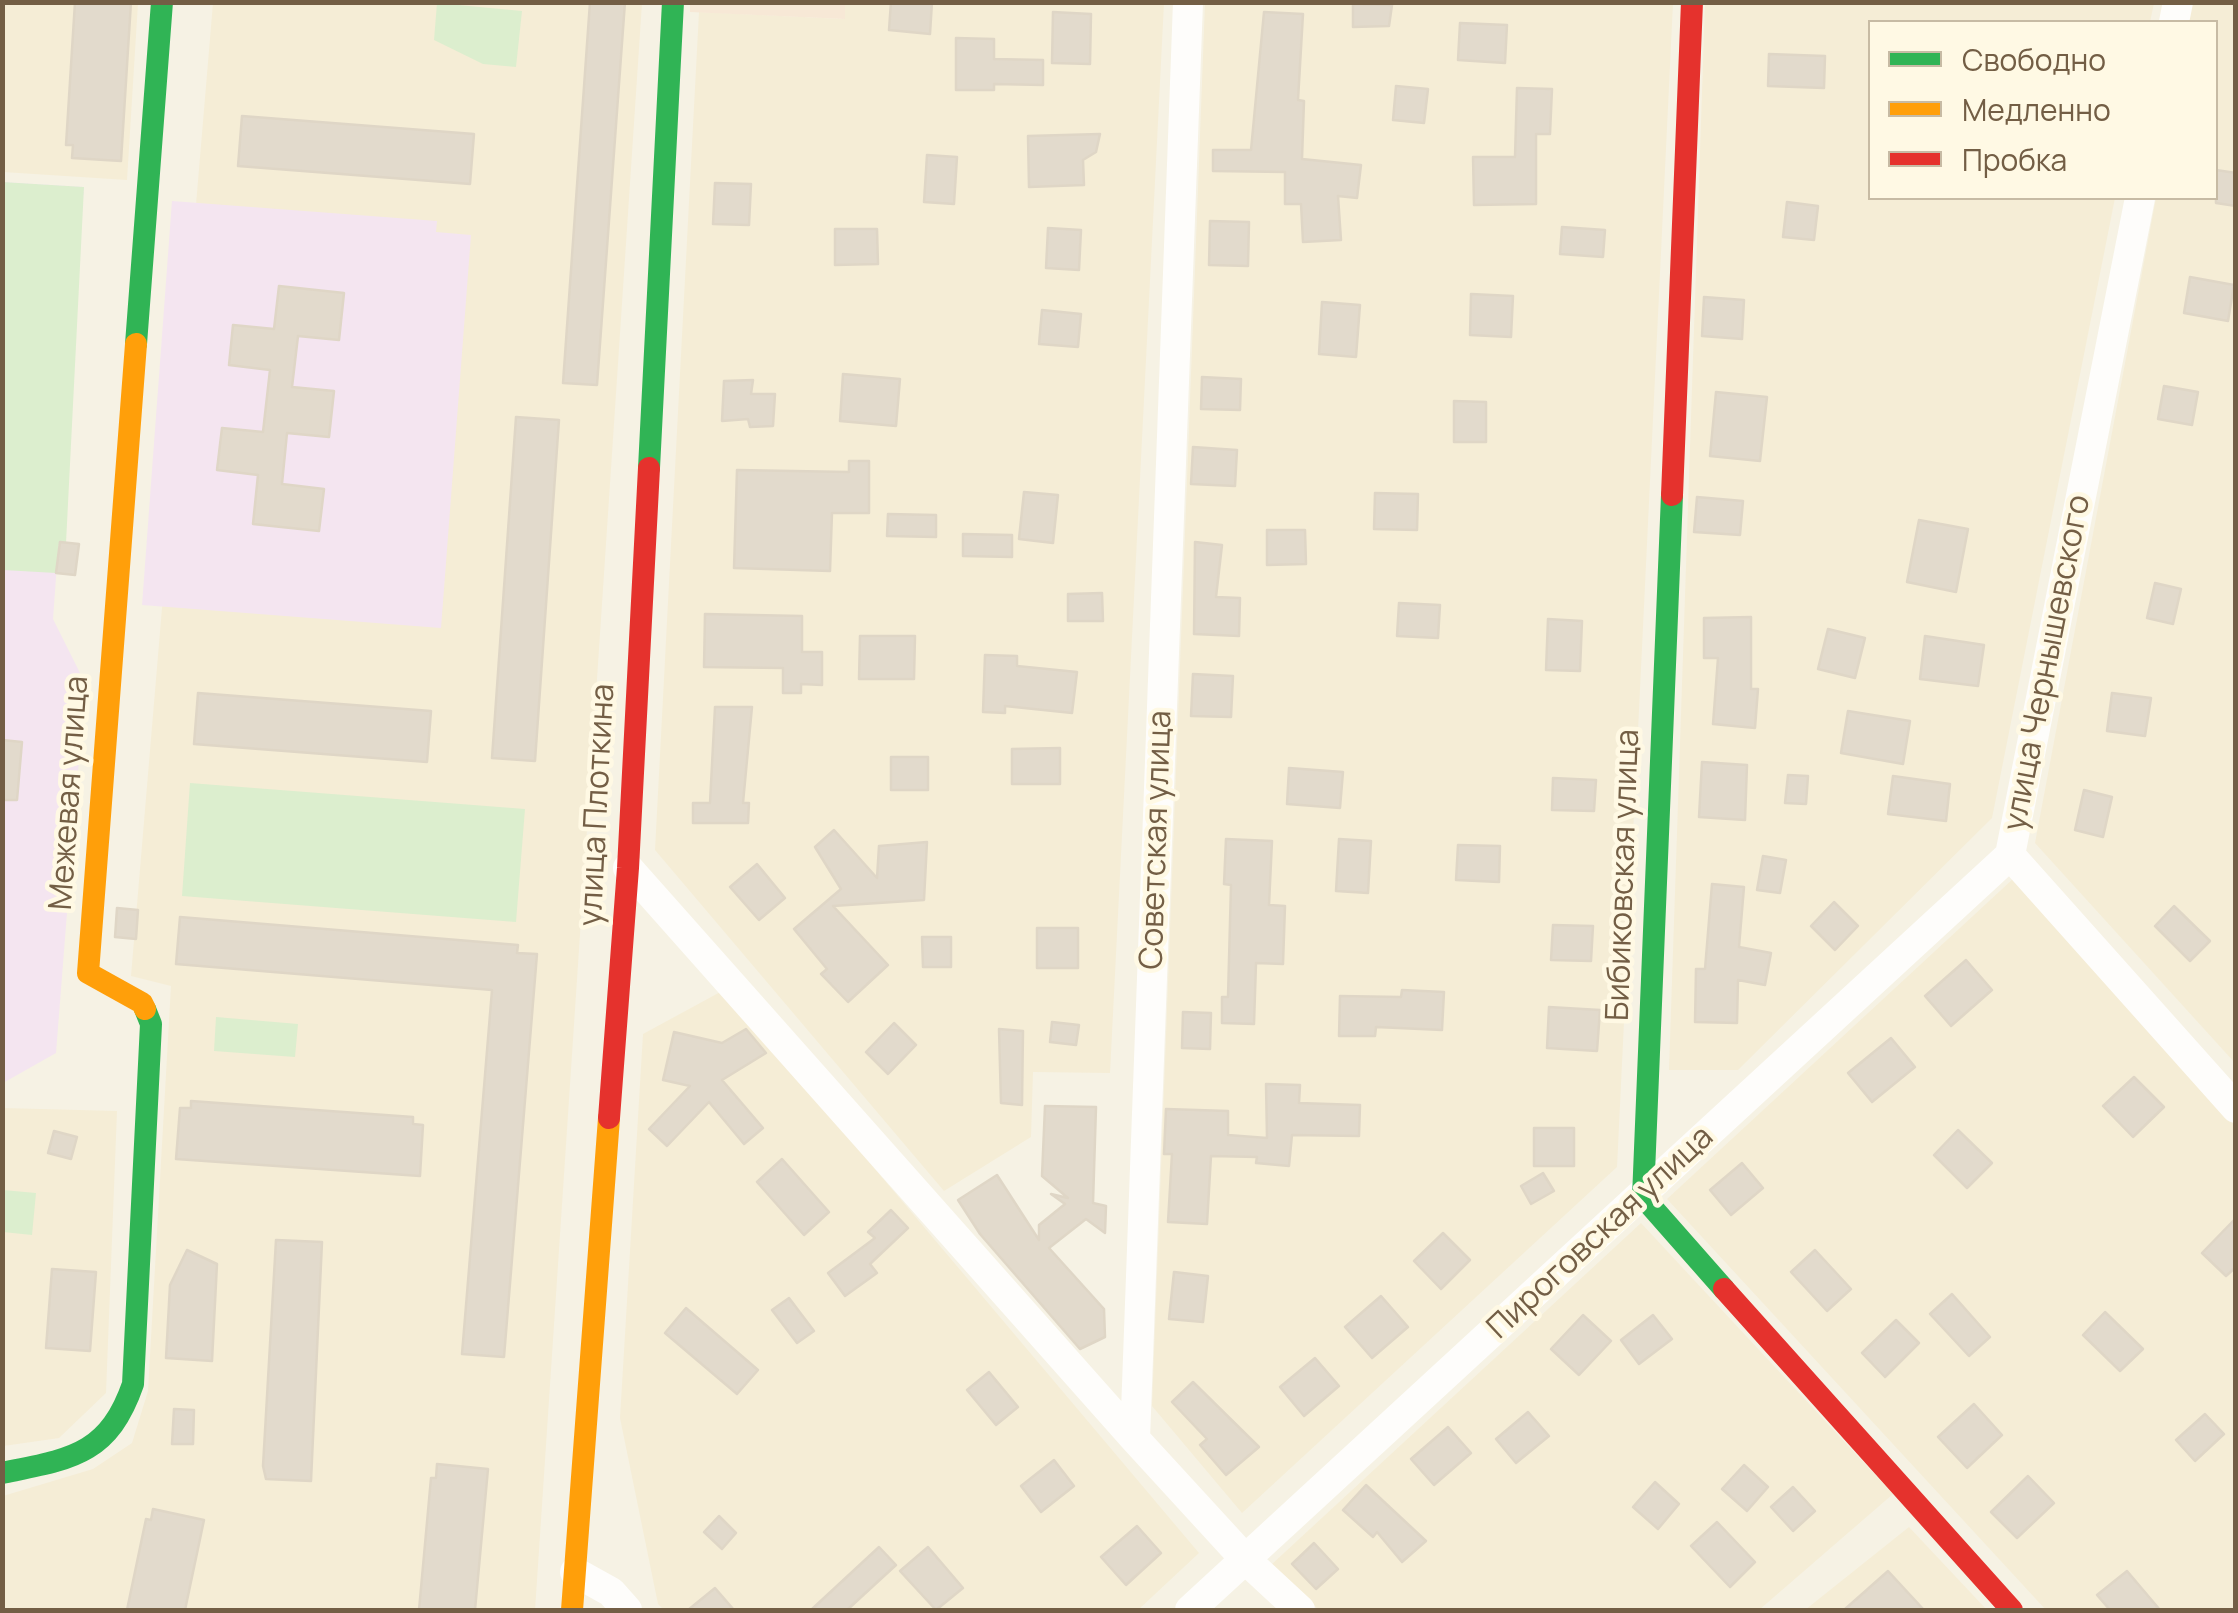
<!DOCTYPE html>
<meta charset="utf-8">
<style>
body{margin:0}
#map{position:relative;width:2238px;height:1613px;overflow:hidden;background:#f6f2e4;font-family:Manrope,sans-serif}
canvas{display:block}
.frame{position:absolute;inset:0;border:5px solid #735e45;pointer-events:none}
.legend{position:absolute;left:1868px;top:20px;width:350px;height:180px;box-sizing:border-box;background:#fff9e4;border:2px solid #c7bba4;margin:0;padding:12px 18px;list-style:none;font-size:30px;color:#735e45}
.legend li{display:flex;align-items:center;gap:20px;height:50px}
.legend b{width:50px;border:2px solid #c7bba4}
</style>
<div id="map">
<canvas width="2238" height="1613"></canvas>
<div class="frame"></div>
<ul class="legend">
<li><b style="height:12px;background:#30b455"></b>Свободно</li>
<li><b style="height:12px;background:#ff9f0a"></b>Медленно</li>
<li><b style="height:12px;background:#e5322d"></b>Пробка</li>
</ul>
</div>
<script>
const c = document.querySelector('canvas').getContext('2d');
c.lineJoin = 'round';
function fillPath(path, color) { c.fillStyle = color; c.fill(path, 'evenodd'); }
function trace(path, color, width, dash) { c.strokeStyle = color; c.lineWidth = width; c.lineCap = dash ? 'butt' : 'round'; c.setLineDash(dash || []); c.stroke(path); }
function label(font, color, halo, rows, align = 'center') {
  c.font = font + ' Manrope,sans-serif'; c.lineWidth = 9; c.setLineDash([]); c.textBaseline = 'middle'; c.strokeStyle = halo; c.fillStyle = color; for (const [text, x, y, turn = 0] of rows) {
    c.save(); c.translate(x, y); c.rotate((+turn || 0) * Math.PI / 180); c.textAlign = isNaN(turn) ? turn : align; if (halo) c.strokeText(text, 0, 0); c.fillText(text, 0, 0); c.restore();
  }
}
fillPath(new Path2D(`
 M2 3H138L127 180 3 172Z
 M213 3H642L535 1610H3V1496L93 1469 132 1443 148 1391 171 986 131 976Z
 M845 3H1164L1110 1073 1033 1072 1031 1137 944 1191 655 850 699 12 844 19Z
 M1205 3H1673L1617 1167 1242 1513 1152 1406Z
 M1705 3H2154L2150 22H1870V198H2115L1992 818 1738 1070H1669Z
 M2192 3H2235V1063L2035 843 2156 198H2216V22H2189Z
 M2014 878 2235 1113V1610H2046L1667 1199Z
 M724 990 1199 1553 1138 1610H664L658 1604 620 1418 643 1034Z
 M3 1108 117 1111 106 1393 59 1438 3 1446Z
 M1641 1223 1893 1494 1759 1610H1319L1271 1565Z
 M1909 1527 1987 1610H1805Z`), '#f5edd6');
fillPath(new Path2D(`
 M690 3H845V19L690 12Z`), '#f7e8d6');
fillPath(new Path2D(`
 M2 182 84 187 53 619 85 683 56 1053 3 1083Z
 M172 201 437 221 436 232 471 235 441 628 142 605Z`), '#f4e5f0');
fillPath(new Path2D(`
 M437 3 522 11 516 67 483 64 434 40Z
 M2 182 84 187 66 543H59L56 573 3 570Z
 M190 783 525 809 516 922 182 896Z
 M216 1017 298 1024 295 1057 214 1051Z
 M3 1190 36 1193 32 1235 3 1232Z`), '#dceece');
const building = new Path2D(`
 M75 2H131L121 161 72 158 73 145H66Z
 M590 2H625L597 385 563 383Z
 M891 2H932L930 34 889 30Z
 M1353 4 1392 5 1389 26 1353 27Z
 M1053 12 1091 14 1090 64 1052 63Z
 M1264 12 1303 14 1298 100 1304 101 1302 159 1361 165 1357 198 1338 196 1341 240 1303 242 1301 204H1285V172L1213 171V150H1251Z
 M1460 23 1507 25 1505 63 1458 60Z
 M956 38 994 39V59L1043 60V85L994 84V90H956Z
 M1769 54 1825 56 1824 88 1768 86Z
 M1396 86 1428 89 1424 123 1393 120Z
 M1517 88 1552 89 1550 134H1536V204L1474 205 1473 157H1515Z
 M242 116 474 134 470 184 238 166Z
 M1100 134 1096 152 1083 160 1084 185 1029 187 1028 136Z
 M927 155 957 157 954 204 924 202Z
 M2216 170 2236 173V206L2216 203Z
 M715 183 751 184 749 225 713 224Z
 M1787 202 1818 206 1814 240 1783 237Z
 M1210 221 1249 222 1248 266 1209 265Z
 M1562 227 1605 230 1603 257 1560 254Z
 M1048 228 1081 230 1079 270 1046 268Z
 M835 229H877L878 264 835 265Z
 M2190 277 2234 285 2228 321 2184 313Z
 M279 286 344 293 339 340 298 336 292 387 334 391 329 437 287 433 282 484 324 489 319 531 253 524 258 475 217 470 222 428 263 432 270 370 229 365 233 325 274 329Z
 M1471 294 1513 296 1511 337 1470 335Z
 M1704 297 1744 300 1742 339 1702 336Z
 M1322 302 1360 305 1356 357 1319 354Z
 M1042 310 1081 314 1078 347 1039 344Z
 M843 374 900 379 896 426 840 421Z
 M1202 377 1241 379 1240 410 1201 409Z
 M753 380 751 394H775L773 426 750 427 748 419 722 421 724 381Z
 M2164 386 2198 392 2192 425 2158 419Z
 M1716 392 1767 397 1760 461 1710 456Z
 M1454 401 1486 402V442H1454Z
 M516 417 559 420 535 761 492 758Z
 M1193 447 1237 450 1235 486 1191 484Z
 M849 461H869V513H832L830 571 734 568 737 470 849 472Z
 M1024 492 1058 495 1053 543 1019 539Z
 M1375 493 1418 494 1417 530 1374 529Z
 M1697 497 1743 501 1740 535 1694 532Z
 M888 514 936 515V537L887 536Z
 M1919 520 1968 529 1956 592 1907 582Z
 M1267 530H1305L1306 564 1267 565Z
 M963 534 1012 535V557L963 556Z
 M60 542 79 544 75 575 56 573Z
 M1195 542 1222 545 1216 597 1240 598 1239 636 1194 634Z
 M2155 583 2181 589 2173 624 2147 618Z
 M1102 593 1103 621H1068V594Z
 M1399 603 1440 605 1438 638 1397 636Z
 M705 614 802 616V652H822V685L801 684V693H783V668L704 667Z
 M1751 617V689H1758L1755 728 1713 724 1718 658H1704V618Z
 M1548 619 1582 621 1580 671 1546 670Z
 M1828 629 1865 638 1855 678 1818 669Z
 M860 636H915L914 679H859Z
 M1925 636 1984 645 1978 686 1920 679Z
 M985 655 1017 656V666L1077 672 1072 713 1005 706V713L983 712Z
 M1193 674 1233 676 1231 717 1191 716Z
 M198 693 431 711 427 762 194 744Z
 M2112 693 2151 698 2145 736 2107 731Z
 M715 707H752L743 803H749L748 823H693V803H710Z
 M1848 711 1910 721 1903 764 1841 753Z
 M2 740 22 742 17 800H2Z
 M1060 748V784H1012V749Z
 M891 757H928V790H891Z
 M1702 762 1747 765 1745 820 1699 817Z
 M1289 768 1343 772 1340 808 1287 804Z
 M1788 775 1808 776 1806 804 1785 803Z
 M1893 776 1950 784 1946 821 1888 814Z
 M1553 778 1596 780 1594 811 1552 810Z
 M2084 790 2112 797 2103 837 2075 830Z
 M834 830 877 878 879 846 927 842 924 900 833 906 888 965 848 1002 821 974 827 969 794 929 841 889 815 847Z
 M1226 839 1272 841 1269 905 1285 906 1283 964 1256 963 1254 1024 1222 1023V997H1228L1231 885 1224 884Z
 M1339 839 1371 841 1368 893 1336 891Z
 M1458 845 1500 846 1499 882 1456 880Z
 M1763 856 1786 860 1780 893 1757 890Z
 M757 864 785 898 759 920 730 887Z
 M1712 884 1744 887 1739 947 1771 953 1765 985 1738 980 1737 1023 1695 1022 1696 969H1705Z
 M1834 902 1858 926 1835 950 1811 926Z
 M2174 906 2210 941 2190 961 2155 926Z
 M117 908 138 910 136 939 115 937Z
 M180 917 518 945 517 953 537 954 504 1357 462 1354 492 990 176 964Z
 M1553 925 1593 926 1591 961 1551 960Z
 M1037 928H1078V968H1037Z
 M922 937H951V967H923Z
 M1966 960 1992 990 1951 1026 1925 996Z
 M1402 990 1444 992 1442 1030 1376 1027 1375 1036H1339L1340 996 1401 997Z
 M1549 1007 1600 1010 1597 1051 1547 1048Z
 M1183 1012 1211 1013 1210 1049 1182 1048Z
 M1052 1022 1079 1025 1076 1045 1050 1042Z
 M894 1023 916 1045 888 1074 866 1052Z
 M746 1029 766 1053 722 1080 763 1128 744 1144 709 1102 667 1146 649 1129 690 1086 663 1080 674 1032 722 1043Z
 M999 1029 1023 1031 1022 1105 1001 1103Z
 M1891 1038 1915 1067 1872 1102 1848 1073Z
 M2134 1077 2164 1107 2133 1137 2103 1106Z
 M1266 1084 1300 1085 1299 1103 1360 1105 1359 1136 1292 1135 1289 1166 1256 1163 1257 1157 1211 1156 1207 1224 1168 1222 1172 1154H1164L1166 1109 1228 1111V1135L1267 1138Z
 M191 1101 413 1117V1124L423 1125 420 1176 176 1159 180 1108H191Z
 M1045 1106 1096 1107 1093 1203 1106 1206 1105 1233 1086 1219 1049 1248 1104 1309 1105 1337 1080 1349 980 1234 958 1200 997 1175 1039 1240V1225L1065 1204 1051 1194 1068 1198 1042 1176Z
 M1534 1128H1574V1166H1534Z
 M1958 1130 1992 1163 1967 1188 1934 1155Z
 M54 1131 77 1137 71 1159 48 1153Z
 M782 1159 829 1212 804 1235 757 1182Z
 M1742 1163 1763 1188 1731 1215 1710 1190Z
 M1543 1173 1554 1191 1531 1204 1521 1186Z
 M891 1210 908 1228 870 1264 877 1273 845 1296 828 1273 875 1238 868 1232Z
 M2236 1218V1267L2226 1276 2202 1253Z
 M1443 1233 1470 1260 1441 1289 1414 1261Z
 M276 1240 322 1242 311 1481 266 1479 263 1466Z
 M187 1250 217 1264 212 1361 166 1358 170 1285Z
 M1815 1250 1851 1289 1827 1311 1791 1272Z
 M52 1269 96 1272 90 1351 46 1348Z
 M1174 1272 1208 1276 1203 1322 1169 1319Z
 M1952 1294 1990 1337 1969 1356 1930 1314Z
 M1381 1296 1408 1327 1372 1358 1345 1327Z
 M789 1298 814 1331 797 1343 772 1310Z
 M686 1308 758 1370 737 1394 665 1333Z
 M2105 1312 2143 1349 2120 1371 2083 1335Z
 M1583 1315 1611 1341 1579 1375 1551 1349Z
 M1653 1315 1672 1339 1639 1364 1621 1340Z
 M1896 1320 1919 1343 1885 1377 1862 1353Z
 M1315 1358 1339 1386 1304 1416 1280 1387Z
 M989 1372 1018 1407 996 1425 967 1390Z
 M1193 1382 1259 1447 1226 1475 1200 1445 1207 1439 1172 1402Z
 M1974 1404 2002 1435 1967 1468 1938 1437Z
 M174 1409 194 1410 193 1444H172Z
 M1528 1412 1549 1436 1516 1463 1496 1439Z
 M2205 1414 2224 1434 2195 1461 2176 1440Z
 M1448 1427 1471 1453 1434 1485 1411 1459Z
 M1054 1460 1074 1486 1041 1512 1021 1486Z
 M437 1464 488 1469 475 1610H419L431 1478H436Z
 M1744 1465 1768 1487 1747 1511 1722 1489Z
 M2028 1476 2054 1503 2017 1538 1991 1512Z
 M1655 1482 1679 1504 1658 1529 1633 1507Z
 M1366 1485 1426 1541 1402 1562 1377 1532 1373 1537 1343 1510Z
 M1793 1487 1815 1511 1793 1531 1771 1507Z
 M153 1509 204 1520 185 1610H127L146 1519 151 1520Z
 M719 1516 736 1533 722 1549 704 1532Z
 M1717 1522 1755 1562 1730 1587 1691 1546Z
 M1137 1526 1161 1553 1126 1585 1101 1557Z
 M1314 1543 1338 1569 1316 1589 1292 1564Z
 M879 1547 896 1565 847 1610H811Z
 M928 1547 963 1588 936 1610 900 1571Z
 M1888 1571 1924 1610H1844Z
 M2127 1571 2160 1610H2110L2097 1595Z
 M715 1588 734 1610H688Z`);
fillPath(building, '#e2dacc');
trace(building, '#dfd6c6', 2.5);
trace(new Path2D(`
 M2174 22 2178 2
 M2140 198 2010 855 2236 1108
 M628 868 1135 1439 1246 1560 1300 1610
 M1135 1439 1188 2
 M575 1572 611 1592 627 1610
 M1190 1610 2010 855`), '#fefdfb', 30);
trace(new Path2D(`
 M136 344 162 2
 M649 468 673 2
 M1672 495 1643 1197 1724 1289
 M2 1473C70 1459 108 1456 133 1384L151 1024 145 1009`), '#30b455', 22);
trace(new Path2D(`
 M136 344 88 973 142 1003 145 1009
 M572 1610 609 1118`), '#ff9f0a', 22);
trace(new Path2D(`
 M1672 495 1692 2
 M609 1118 628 868 649 468
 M1724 1289 2012 1610`), '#e5322d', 22);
label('32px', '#735e45', '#fff9e4', [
 ["улица Чернышевского",2048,663,-79],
 ["Межевая улица",70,793,-86],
 ["улица Плоткина",598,805,-87],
 ["Советская улица",1157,840,-88],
 ["Бибиковская улица",1624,875,-88],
 ["Пироговская улица",1601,1233,-43]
]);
</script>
